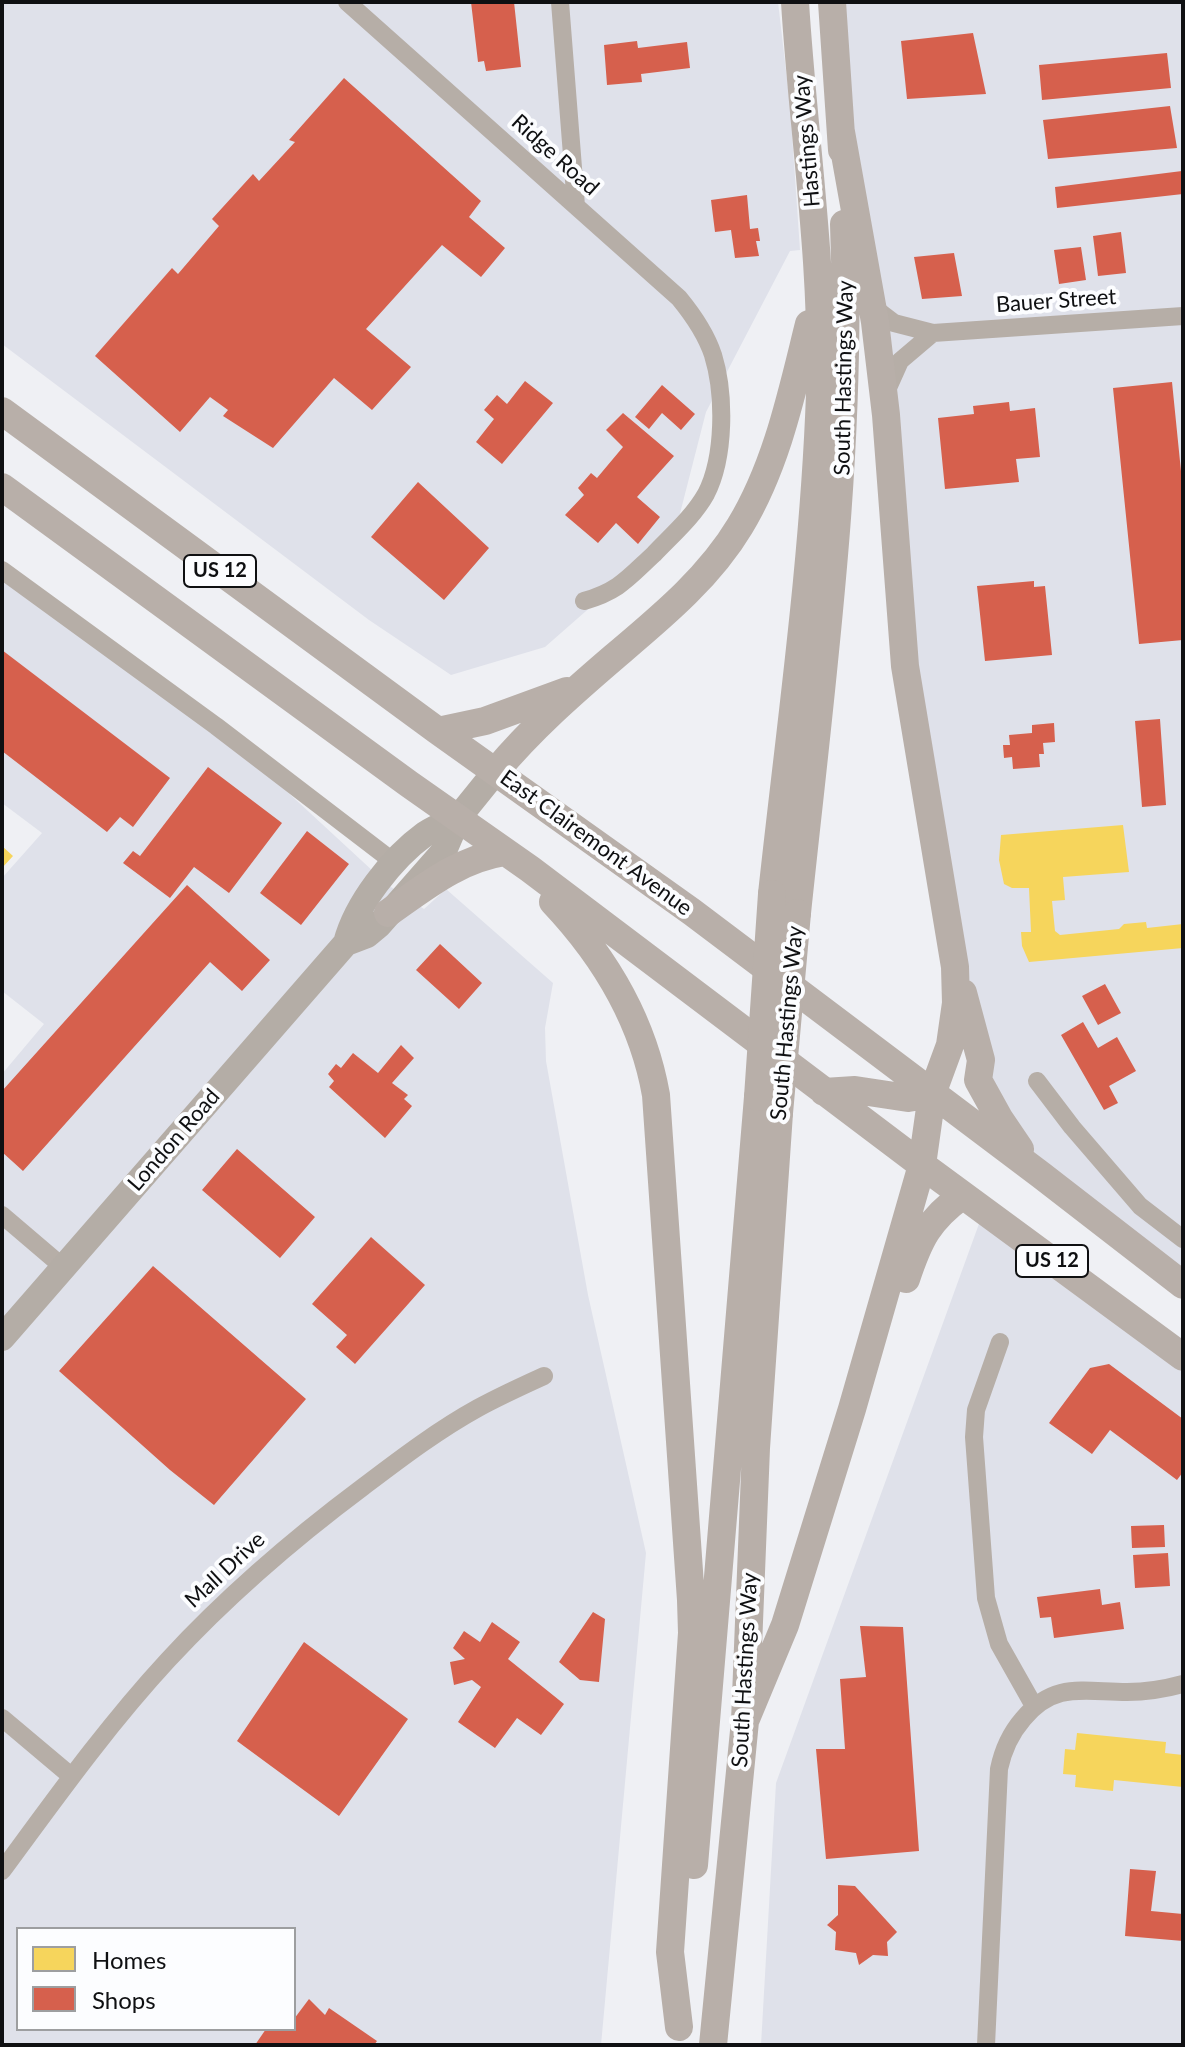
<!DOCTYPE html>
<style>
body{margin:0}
#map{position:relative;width:1185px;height:2047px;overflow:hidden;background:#eff0f4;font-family:Lato,sans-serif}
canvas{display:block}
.frame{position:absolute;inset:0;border:4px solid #0f1012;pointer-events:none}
.legend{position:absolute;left:16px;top:1927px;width:280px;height:104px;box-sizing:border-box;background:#fcfdff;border:2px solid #9d9ea0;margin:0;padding:10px 14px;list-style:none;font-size:24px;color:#0f1012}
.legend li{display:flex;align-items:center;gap:16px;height:40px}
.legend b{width:40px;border:2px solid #9d9ea0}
</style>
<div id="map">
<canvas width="1185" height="2047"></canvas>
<div class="frame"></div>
<ul class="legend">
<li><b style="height:22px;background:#f6d55c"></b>Homes</li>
<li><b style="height:22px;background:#d6604d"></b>Shops</li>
</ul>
</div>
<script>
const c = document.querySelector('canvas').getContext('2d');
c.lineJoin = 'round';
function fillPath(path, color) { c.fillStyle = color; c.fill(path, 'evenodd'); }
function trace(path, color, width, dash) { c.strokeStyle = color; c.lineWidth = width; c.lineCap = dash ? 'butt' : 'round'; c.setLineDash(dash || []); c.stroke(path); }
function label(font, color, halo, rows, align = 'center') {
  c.font = font + ' Lato,sans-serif'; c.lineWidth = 8; c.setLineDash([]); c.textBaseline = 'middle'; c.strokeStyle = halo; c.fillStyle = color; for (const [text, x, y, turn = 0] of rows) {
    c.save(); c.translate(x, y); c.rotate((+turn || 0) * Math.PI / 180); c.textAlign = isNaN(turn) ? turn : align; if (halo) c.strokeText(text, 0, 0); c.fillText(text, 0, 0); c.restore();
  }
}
fillPath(new Path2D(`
 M2 2H778L790 105 800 250 790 251 706 412 675 533 545 647 451 675 369 620 2 344Z
 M837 2H1183V1285L1041 1175 999 1118 955 967Z
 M2 570 216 726 388 885 424 909 446 889 553 983 545 1028 546 1061 588 1295 646 1553 601 2045H2V1074L44 1024 2 991V878L42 833 2 803ZM18 1929H294V2029H18Z
 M984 1210 1183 1357V2045H761L776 1783Z`), '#dfe1ea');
fillPath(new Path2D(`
 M1123 825 1129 872 1063 877 1065 900 1052 901 1055 931 1060 935 1119 929 1124 924 1146 922 1147 928 1183 924V948L1029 962 1022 946 1021 932H1031L1029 888H1012L1004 884 999 860 1001 835Z
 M2 846 13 856 2 868Z
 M1077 1733 1166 1742 1165 1753 1183 1755V1787L1114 1780 1113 1791 1075 1787 1076 1775 1063 1774 1065 1749 1075 1750Z`), '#f6d55c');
fillPath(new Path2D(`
 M471 2H514L521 67 486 71 484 61 478 62Z
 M973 33 986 94 907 99 901 41Z
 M637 41 638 48 687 42 690 68 641 74 642 82 607 85 604 45Z
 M1167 53 1171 88 1042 100 1039 65Z
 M344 78 481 201 469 217 505 248 481 277 442 245 366 329 411 367 372 410 334 378 273 448 223 416 228 410 210 397 180 432 95 356 172 268 178 274 219 226 212 219 253 174 259 181 295 142 289 140Z
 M1170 106 1177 148 1048 159 1043 120Z
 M1182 171 1183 194 1057 208 1055 187Z
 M747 195 750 229 758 228 760 241H756L759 256 735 258 731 230 715 232 711 200Z
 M1121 232 1126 273 1098 276 1093 236Z
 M1081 247 1086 280 1059 284 1054 250Z
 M954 253 962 296 922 299 914 257Z
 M525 381 553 403 502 464 476 442 494 419 484 410 497 395 507 404Z
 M1172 382 1183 491V640L1139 644 1113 388Z
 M662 385 695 414 681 430 662 413 649 429 635 417Z
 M1009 402 1010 411 1035 408 1040 457 1016 459 1019 482 945 489 938 418 974 414 973 406Z
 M623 413 674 456 637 497 660 517 638 544 616 523 598 543 565 515 584 495 578 488 591 473 597 478 623 447 606 430Z
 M418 482 489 548 444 600 371 537Z
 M1034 581V587L1045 586 1052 655 985 661 977 586Z
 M2 650 170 778 133 827 120 817 107 832 2 751Z
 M1160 719 1166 805 1142 807 1135 721Z
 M1054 723 1055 742 1043 743 1044 754H1039L1040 767 1013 769 1012 757 1004 758 1003 745H1010L1009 735 1032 733V725Z
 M208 767 282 823 229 893 194 867 170 898 123 863 133 851 140 856Z
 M307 831 349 864 301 925 260 893Z
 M187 885 270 960 242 991 210 962 23 1171 2 1152V1091Z
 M440 944 482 983 459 1009 416 970Z
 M1105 984 1121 1013 1098 1025 1082 996Z
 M1083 1022 1098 1048 1117 1037 1136 1071 1109 1086 1118 1103 1104 1110 1061 1035Z
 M401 1045 414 1058 392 1083 408 1095 404 1099 412 1106 385 1138 329 1087 334 1081 328 1074 336 1064 341 1068 353 1053 378 1073Z
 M237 1149 315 1217 280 1258 202 1190Z
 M371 1237 425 1285 355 1364 336 1347 347 1335 312 1304Z
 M153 1266 306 1399 214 1505 170 1470 59 1371Z
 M1109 1364 1183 1419V1472L1177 1480 1110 1430 1092 1454 1049 1423 1090 1368Z
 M1164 1525 1165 1547 1132 1548 1131 1526Z
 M1168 1553 1170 1586 1135 1588 1133 1555Z
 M1100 1589 1102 1605 1120 1602 1124 1629 1054 1638 1051 1617 1040 1618 1037 1597Z
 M593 1612 605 1619 599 1682 580 1680 559 1662Z
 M492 1622 520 1642 508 1659 564 1704 541 1735 517 1718 495 1748 458 1722 481 1687 472 1680 454 1685 450 1662 465 1659 453 1648 464 1631 480 1642Z
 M860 1626 903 1627 919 1851 826 1859 816 1749H845L840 1679 866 1677Z
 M304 1642 408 1719 339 1816 237 1741Z
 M1130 1869 1156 1871 1151 1911 1183 1914V1941L1125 1936Z
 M838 1885 855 1886 897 1932 887 1942 888 1956 873 1955 859 1965 856 1953 835 1950 836 1932 827 1925 838 1915Z
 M309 1999 325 2015 329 2008 377 2041 374 2045H255L266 2029H294V2019Z`), '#d6604d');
trace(new Path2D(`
 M347 2 679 298C693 315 706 334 713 355 725 394 725 457 706 494 693 517 672 535 654 554 628 578 619 591 584 601
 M560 2 576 206
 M873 307 894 323 933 333 1183 316
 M887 390 900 361 933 333
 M2 570 216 726 395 863
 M1037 1081 1072 1127 1140 1206 1183 1239
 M2 1215 63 1267
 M1000 1342 976 1410 974 1437 986 1598 999 1644 1034 1706
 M2 1718 71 1776
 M2 1871C55 1799 107 1726 168 1660 228 1595 292 1540 363 1487 400 1459 438 1430 478 1408 500 1396 522 1386 544 1376
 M986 2045 999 1769C1003 1750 1010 1734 1023 1719 1054 1681 1084 1692 1127 1692 1146 1692 1165 1689 1183 1684`), '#b6aea7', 18);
trace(new Path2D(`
 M346 943 367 935 379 925 444 851 458 818 496 771
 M2 1338 346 943C356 904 392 858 425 834 435 827 447 823 458 818`), '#b4ada6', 26);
trace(new Path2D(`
 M832 2 842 150
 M2 411 438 731 692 912 1041 1175 1183 1285
 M2 487 409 784 530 869 922 1165 1183 1357
 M438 731 485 721 567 691
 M496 771C531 729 572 693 614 657 660 618 709 578 740 526 777 465 792 392 809 324
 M772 894C790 728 814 561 820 394 824 263 803 133 795 2
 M553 902C604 956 643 1021 656 1095L691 1600 692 1633 670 1952 679 2027
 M388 913C425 887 459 859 505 852
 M797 913C821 684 853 455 844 224
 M963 993 981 1060 978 1080 999 1118 1020 1149
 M824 1092 855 1090 908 1098 932 1094
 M906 1279C919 1240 928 1220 963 1195
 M745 1721 785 1625 852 1409 922 1165 932 1094 950 1045 956 1003 955 967 905 666 886 415 875 322 841 132
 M694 1865 758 1097
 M713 2045 745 1721 756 1448 779 1113`), '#b8afa9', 28);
trace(new Path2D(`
 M758 1097 772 894
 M779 1113 797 913`), '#b8afa9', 28);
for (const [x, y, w] of [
 [220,571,72],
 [1052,1261,72]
]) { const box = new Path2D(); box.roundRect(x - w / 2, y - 16, w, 32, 6); c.fillStyle = '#fcfdff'; c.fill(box); trace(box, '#0f1012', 2); }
label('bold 20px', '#0f1012', null, [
 ["US 12",220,571],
 ["US 12",1052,1261]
]);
label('22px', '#0f1012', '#fcfdff', [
 ["Hastings Way",807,141,-95],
 ["Ridge Road",555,155,42],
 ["Bauer Street",1056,301,-4],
 ["South Hastings Way",844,378,-89],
 ["East Clairemont Avenue",596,843,36],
 ["South Hastings Way",787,1023,-85],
 ["London Road",174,1140,-49],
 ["Mall Drive",225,1570,-43],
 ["South Hastings Way",745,1670,-87]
]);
</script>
